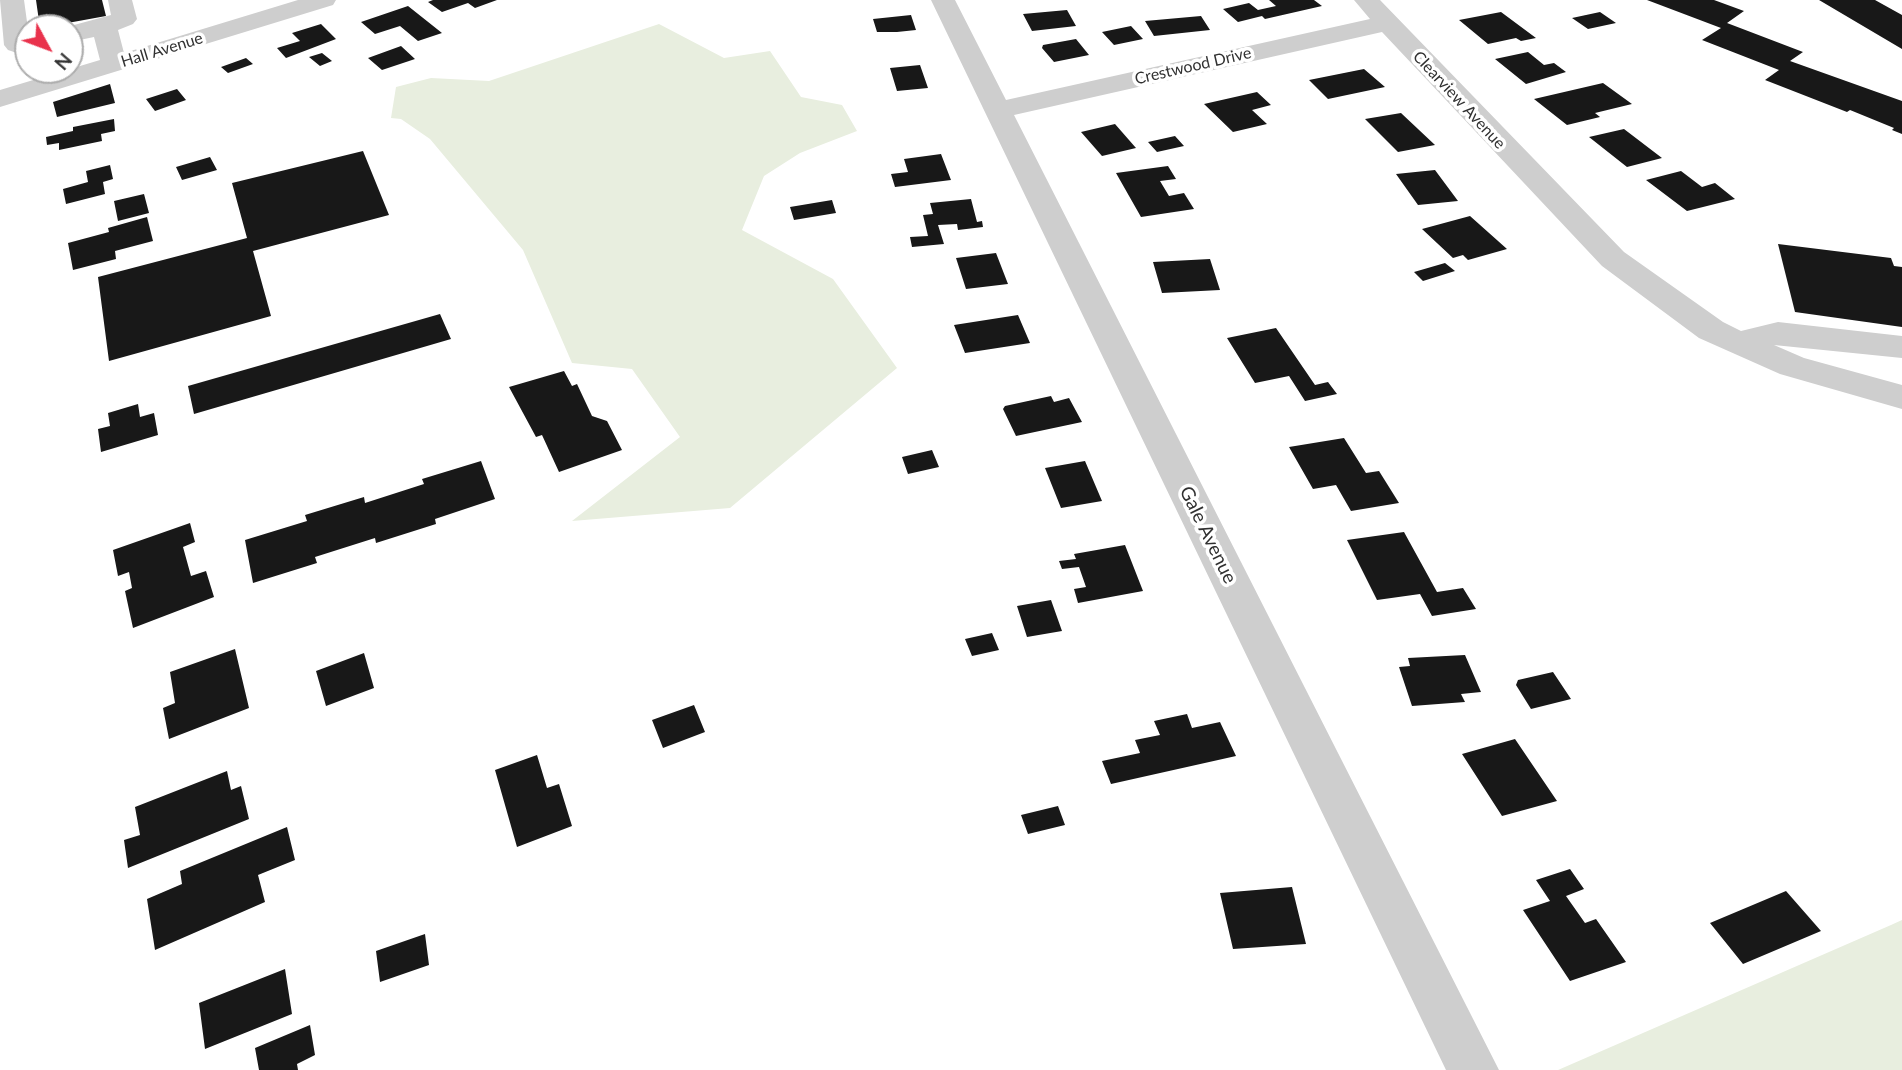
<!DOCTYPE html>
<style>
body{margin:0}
#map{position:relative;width:1902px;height:1070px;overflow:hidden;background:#fff;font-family:Lato,sans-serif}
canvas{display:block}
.north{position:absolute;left:14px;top:14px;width:70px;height:70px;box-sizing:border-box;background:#fff;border:2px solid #adadad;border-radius:50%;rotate:131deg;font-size:19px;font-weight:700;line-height:28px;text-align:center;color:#313131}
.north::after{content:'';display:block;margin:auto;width:24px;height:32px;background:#e9324c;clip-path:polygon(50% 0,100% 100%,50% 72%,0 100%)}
</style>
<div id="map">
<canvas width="1902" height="1070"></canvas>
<div class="north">N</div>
</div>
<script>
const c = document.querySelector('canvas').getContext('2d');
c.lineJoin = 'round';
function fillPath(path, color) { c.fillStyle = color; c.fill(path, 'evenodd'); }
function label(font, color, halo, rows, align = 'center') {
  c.font = font + ' Lato,sans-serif'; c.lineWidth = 7; c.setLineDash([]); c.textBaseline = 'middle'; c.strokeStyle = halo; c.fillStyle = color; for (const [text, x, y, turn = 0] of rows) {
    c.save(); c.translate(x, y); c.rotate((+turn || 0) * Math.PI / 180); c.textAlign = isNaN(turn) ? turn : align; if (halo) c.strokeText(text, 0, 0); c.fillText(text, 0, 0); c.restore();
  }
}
fillPath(new Path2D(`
 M659 24 724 58 770 51 801 97 842 105 857 131 800 153 764 176 742 230 833 279 897 368 730 508 572 521 680 437 632 369 572 363 523 250 430 139 401 119 391 118 396 87 431 78 489 81Z
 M1902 920V1070H1558L1891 925Z`), '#e8eedf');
fillPath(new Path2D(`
 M36 0H102L106 16 40 28Z
 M433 0H497L475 8 468 3 442 12 428 2Z
 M1269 0H1314L1322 6 1265 19 1262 16 1238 22 1223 9 1249 3 1258 10 1276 6Z
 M1647 0H1714L1744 11 1727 23 1803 52 1790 61 1902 101V134L1892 130 1894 128 1850 110 1847 112 1765 80 1779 70 1702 40 1721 28Z
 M1819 0H1875L1902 15V49Z
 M408 6 442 33 418 41 400 26 375 34 361 22Z
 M1067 10 1076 26 1032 31 1023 14Z
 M1501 12 1536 38 1521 41 1516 38 1488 44 1459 20Z
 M1600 12 1616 23 1588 29 1572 18Z
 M911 15 916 30 897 32H877L873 19Z
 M1201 16 1210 30 1154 36 1145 21Z
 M321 24 336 39 286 58 277 48 300 41 292 33Z
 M1131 26 1143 39 1114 45 1102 32Z
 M1076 39 1089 55 1054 62 1042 48 1043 45Z
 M401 46 415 59 382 70 368 58Z
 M1528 52 1544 65 1554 63 1566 72 1526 84 1495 59Z
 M322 53 332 61 320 66 309 57Z
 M246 58 253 64 228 73 221 67Z
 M920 65 928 88 897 91 890 68Z
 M1364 69 1385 87 1328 99 1309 80Z
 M1603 83 1632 104 1595 113 1600 117 1567 125 1534 99Z
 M110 84 115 103 57 117 53 102Z
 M177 89 186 100 155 111 146 99Z
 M1257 92 1271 105 1252 110 1267 124 1233 132 1204 104Z
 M1401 113 1435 145 1398 152 1365 119Z
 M114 119 115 131 101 134 102 141 59 150V143L47 145 46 137 73 131V127Z
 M1115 124 1136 148 1102 156 1081 132Z
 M1624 129 1662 158 1627 167 1589 137Z
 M1175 136 1184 146 1157 152 1148 142Z
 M363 151 389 215 253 251 271 316 109 361 98 277 247 238 232 183Z
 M941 154 951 180 895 187 891 174 908 172 904 159Z
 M210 157 217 170 182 180 176 167Z
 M110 165 113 179 103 182 105 194 66 204 63 189 88 182 86 171Z
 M1168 166 1176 179 1160 181 1169 196 1184 193 1194 209 1141 217 1116 173Z
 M1435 170 1458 201 1418 205 1396 174Z
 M1681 171 1702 187 1715 183 1735 199 1687 211 1646 180Z
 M144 194 149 213 118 221 114 201Z
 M971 199 977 222 982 221 983 227 958 230 957 224 938 225 944 244 912 247 910 237 928 236 923 215 933 214 930 203Z
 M832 200 836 213 794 220 790 207Z
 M1470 216 1507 249 1468 260 1463 255 1453 258 1422 229Z
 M147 217 153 241 115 251 116 259 73 270 68 243 109 232 108 228Z
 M1778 244 1891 258 1894 266 1902 267V327L1795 312Z
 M996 253 1008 284 966 289 956 258Z
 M1210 259 1220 290 1162 293 1153 262Z
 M1445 263 1455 271 1423 281 1414 272Z
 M440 314 451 339 194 414 188 386Z
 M1018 315 1030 343 965 353 954 325Z
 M1276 328 1315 385 1328 382 1337 394 1305 401 1289 376 1255 383 1227 338Z
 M564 371 572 386 577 384 592 416 607 421 622 450 559 472 542 435 536 437 509 387Z
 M1051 396 1054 402 1069 398 1082 422 1016 436 1003 409 1005 406Z
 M138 404 140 417 154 413 158 435 101 452 98 429 110 426 108 413Z
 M1344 438 1366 473 1379 471 1399 503 1351 511 1336 485 1313 489 1289 447Z
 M932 450 939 467 908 474 902 457Z
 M481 461 495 499 435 519 436 524 376 543 375 538 315 557 317 563 253 583 245 540 307 521 305 515 364 497 365 503 424 484 422 479Z
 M1085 461 1102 501 1061 508 1045 468Z
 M190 523 195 542 183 547 191 576 206 571 214 597 133 628 125 591 132 588 129 572 118 576 113 550Z
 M1404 532 1437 592 1463 588 1476 609 1432 616 1420 594 1377 600 1347 540Z
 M1125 545 1143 591 1078 603 1074 589 1086 587 1079 567 1062 569 1059 561 1076 559 1074 554Z
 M1051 600 1062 631 1027 637 1017 606Z
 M992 633 999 650 972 656 965 639Z
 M235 649 249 708 169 739 163 708 175 703 170 672Z
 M364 653 374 688 326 706 316 671Z
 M1465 655 1481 692 1461 694 1465 702 1412 706 1399 667 1410 666 1408 658Z
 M1553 672 1571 699 1531 709 1516 685 1518 680Z
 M694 705 705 732 663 748 652 720Z
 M1187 714 1192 728 1220 722 1236 756 1111 784 1102 761 1140 753 1135 740 1160 735 1154 721Z
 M1515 739 1557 801 1502 816 1462 754Z
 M537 755 547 788 559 784 572 826 517 847 495 770Z
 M227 771 231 790 241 786 249 819 128 868 124 840 140 835 135 807Z
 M1058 806 1065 825 1028 834 1021 815Z
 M287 827 295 860 258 875 265 902 155 950 147 899 182 884 180 871Z
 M1570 869 1584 889 1566 896 1585 923 1596 919 1626 962 1570 981 1523 910 1550 901 1536 880Z
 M1292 887 1306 944 1233 949 1220 893Z
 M1786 891 1821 931 1743 964 1710 923Z
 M425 934 429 965 380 982 376 951Z
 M285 969 292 1014 205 1049 199 1003Z
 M310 1025 315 1055 297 1064 298 1070H259L255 1048Z`), '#181818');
fillPath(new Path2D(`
 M0 0H24L28 29 26 50 17 53 8 50 4 45Z
 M108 0H132L137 19 133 24 118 30 124 53 298 0H336L333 5 0 107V90L100 60 94 37 70 42V28H63L111 15Z
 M931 0H955L1006 100 1370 19 1354 0H1380L1624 252 1723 322 1741 331 1778 322 1902 336V358L1774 345 1804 358 1902 385V409L1780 374 1699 338 1602 266 1382 32 1014 115 1499 1070H1446Z`), '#cecece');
label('16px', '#313131', '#fff', [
 ["Hall Avenue",162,50,-17],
 ["Crestwood Drive",1193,66,-13],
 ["Clearview Avenue",1459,100,47]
]);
label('19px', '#313131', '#fff', [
 ["Gale Avenue",1208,535,64]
]);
</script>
